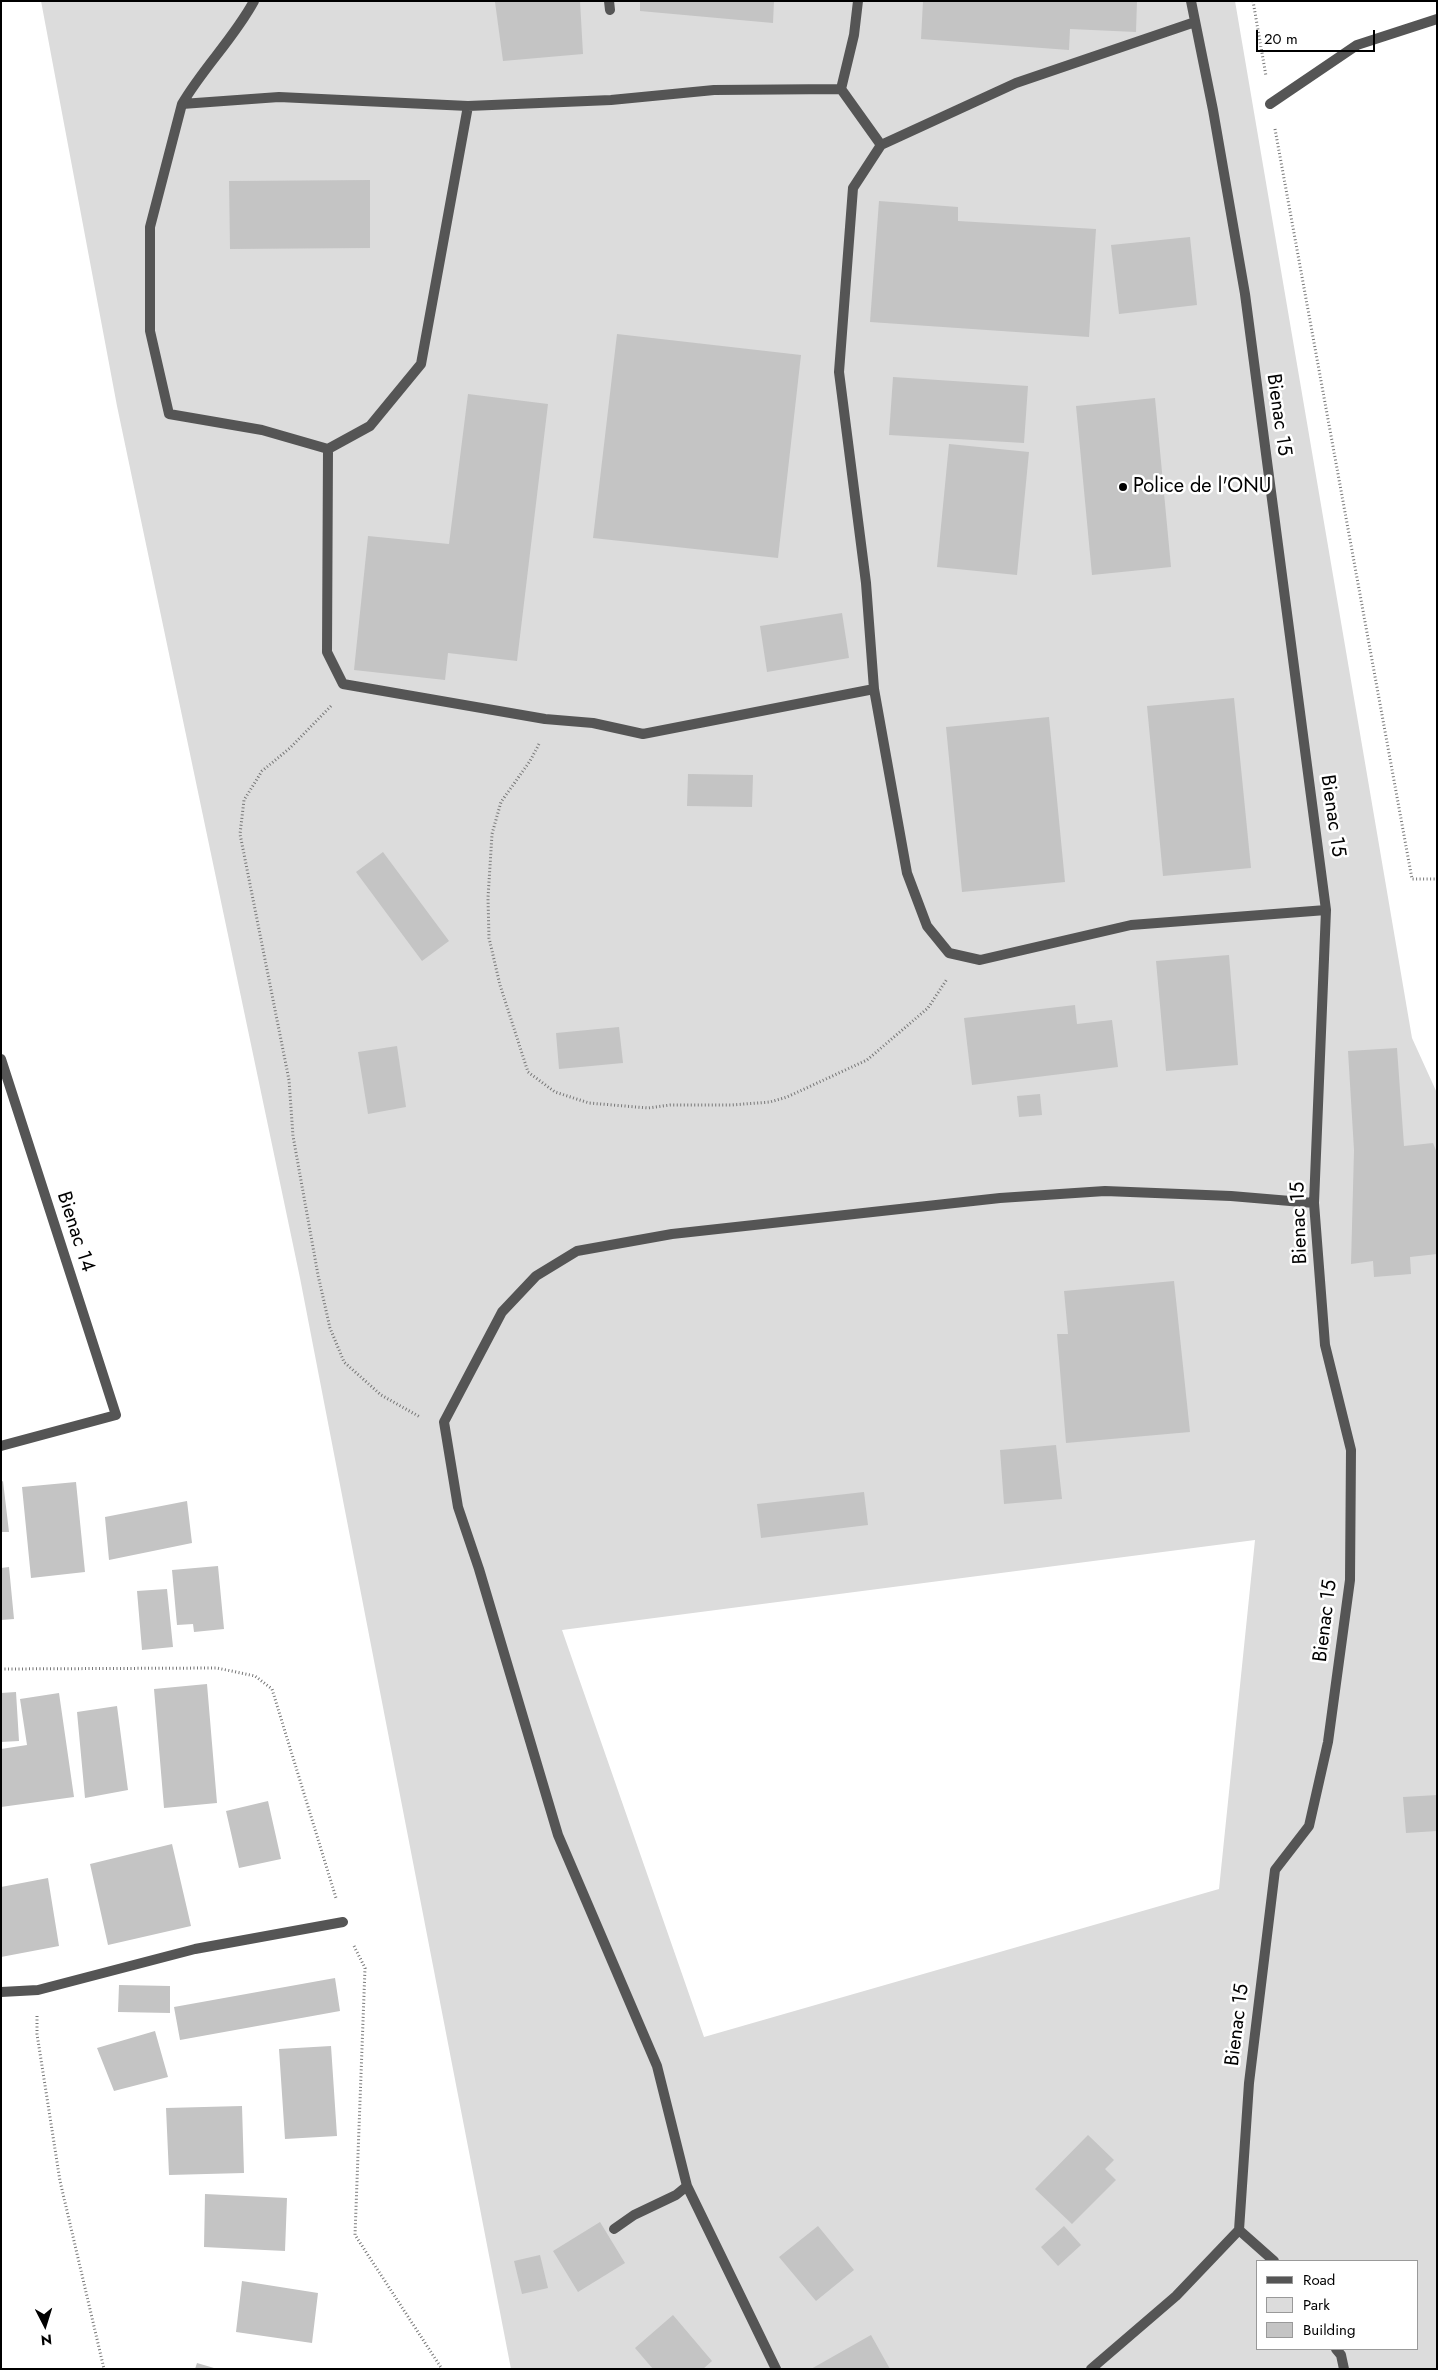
<!DOCTYPE html>
<style>
body{margin:0}
#map{position:relative;width:1438px;height:2370px;overflow:hidden;background:#fff;font-family:Jost,sans-serif}
canvas{display:block}
.frame{position:absolute;inset:0;border:2px solid #000;pointer-events:none}
.legend{position:absolute;left:1256px;top:2260px;width:162px;height:90px;box-sizing:border-box;background:#fff;border:1px solid #999;margin:0;padding:6px 9px;list-style:none;font-size:15px;color:#000}
.legend li{display:flex;align-items:center;gap:10px;height:25px}
.legend b{width:25px;border:1px solid #999}
.north{position:absolute;left:20px;top:2300px;width:50px;height:50px;-webkit-text-stroke:4px #fff;paint-order:stroke;rotate:175deg;font-size:14px;font-weight:700;line-height:20px;text-align:center;color:#000}
.north::after{content:'';display:block;margin:auto;width:18px;height:22px;background:#000;clip-path:polygon(50% 0,100% 100%,50% 72%,0 100%)}
.scale{position:absolute;left:1256px;top:30px;width:119px;height:22px;box-sizing:border-box;border:2px solid #000;border-top:0;padding-left:6px;font-size:15px;line-height:18px;white-space:nowrap;color:#000;-webkit-text-stroke:4px #fff;paint-order:stroke}
</style>
<div id="map">
<canvas width="1438" height="2370"></canvas>
<div class="frame"></div>
<ul class="legend">
<li><b style="height:6px;background:#555"></b>Road</li>
<li><b style="height:14px;background:#dcdcdc"></b>Park</li>
<li><b style="height:14px;background:#c4c4c4"></b>Building</li>
</ul>
<div class="north">N</div>
<div class="scale">20 m</div>
</div>
<script>
const c = document.querySelector('canvas').getContext('2d');
c.lineJoin = 'round';
function fillPath(path, color) { c.fillStyle = color; c.fill(path, 'evenodd'); }
function trace(path, color, width, dash) { c.strokeStyle = color; c.lineWidth = width; c.lineCap = dash ? 'butt' : 'round'; c.setLineDash(dash || []); c.stroke(path); }
function label(font, color, halo, rows, align = 'center') {
  c.font = font + ' Jost,sans-serif'; c.lineWidth = 5; c.setLineDash([]); c.textBaseline = 'middle'; c.strokeStyle = halo; c.fillStyle = color; for (const [text, x, y, turn = 0] of rows) {
    c.save(); c.translate(x, y); c.rotate((+turn || 0) * Math.PI / 180); c.textAlign = isNaN(turn) ? turn : align; if (halo) c.strokeText(text, 0, 0); c.fillText(text, 0, 0); c.restore();
  }
}
fillPath(new Path2D(`
 M41 1H1235L1412 1038 1437 1093V2369H511L300 1278 117 406ZM1255 1540 1219 1889 704 2037 562 1630ZM1257 2261H1417V2349H1257Z`), '#dcdcdc');
fillPath(new Path2D(`
 M580 1 583 54 503 61 495 2Z
 M640 1H774L773 23 640 11Z
 M923 1H1137L1136 32 1070 29 1069 50 921 39Z
 M370 180V248L230 249 229 181Z
 M879 201 958 207V221L1096 229 1089 337 870 322Z
 M1190 237 1197 305 1119 314 1111 245Z
 M617 334 801 355 778 558 593 538Z
 M893 377 1028 386 1024 443 889 435Z
 M468 394 548 404 517 661 448 653 445 680 354 670 368 536 449 544Z
 M1155 398 1171 567 1092 575 1076 406Z
 M949 444 1029 452 1017 575 937 567Z
 M842 613 849 658 767 672 760 626Z
 M1234 698 1251 868 1163 876 1147 706Z
 M1049 717 1065 882 962 892 946 727Z
 M688 774 753 775 752 807 687 806Z
 M383 852 449 941 422 961 356 872Z
 M1229 955 1238 1065 1166 1071 1156 961Z
 M1075 1005 1077 1024 1112 1020 1118 1067 972 1085 964 1018Z
 M619 1027 623 1063 559 1069 556 1033Z
 M397 1046 406 1107 368 1114 358 1052Z
 M1397 1048 1404 1146 1433 1143 1437 1153V1254L1410 1257 1411 1274 1374 1277 1373 1261 1351 1264 1354 1150 1348 1051Z
 M1040 1094 1042 1115 1019 1117 1017 1096Z
 M1174 1281 1190 1432 1066 1443 1057 1334H1068L1064 1291Z
 M1056 1445 1062 1499 1004 1504 1000 1450Z
 M3 1481 9 1532H1V1482Z
 M76 1482 85 1572 31 1578 22 1487Z
 M864 1492 868 1525 761 1538 757 1504Z
 M187 1501 192 1543 109 1560 105 1517Z
 M218 1566 224 1629 194 1632 193 1624 177 1625 172 1570Z
 M9 1567 14 1619 1 1620V1568Z
 M167 1589 173 1647 142 1650 137 1591Z
 M207 1684 217 1803 164 1808 154 1689Z
 M16 1692 19 1741 1 1742V1693Z
 M59 1693 74 1797 1 1807V1749L27 1745 20 1699Z
 M117 1706 128 1790 85 1798 77 1712Z
 M1437 1795V1831L1406 1833 1403 1797Z
 M268 1801 281 1859 239 1868 226 1811Z
 M172 1844 191 1926 108 1945 90 1864Z
 M48 1878 59 1946 1 1957V1887Z
 M335 1978 340 2011 180 2040 174 2007Z
 M119 1985 170 1986V2013L118 2012Z
 M155 2031 168 2077 114 2091 97 2048Z
 M331 2046 337 2136 285 2139 279 2049Z
 M242 2106 244 2173 169 2175 166 2108Z
 M1088 2135 1114 2160 1105 2169 1116 2180 1072 2224 1035 2189Z
 M205 2194 287 2198 285 2251 204 2247Z
 M600 2222 625 2263 578 2292 553 2251Z
 M818 2226 854 2270 816 2301 779 2257Z
 M1064 2226 1081 2245 1058 2266 1041 2247Z
 M540 2255 548 2288 522 2294 514 2261Z
 M242 2281 318 2293 312 2343 236 2332Z
 M673 2315 712 2361 703 2369H653L635 2348Z
 M871 2335 890 2369H811Z
 M197 2363 214 2368V2369H195Z`), '#c4c4c4');
trace(new Path2D(`
 M1253 1 1266 76
 M1275 129 1412 879H1437
 M331 706 290 748 262 771 244 800 240 834 289 1080 293 1136 318 1275 330 1328 344 1362 381 1395 420 1417
 M539 744 530 761 501 802 492 834 488 898 489 938 500 985 528 1072 555 1092 589 1103 648 1108 670 1105H732L770 1102 787 1097 867 1060 928 1008 947 979
 M1 1669 217 1668 255 1676 272 1689 336 1898
 M354 1946 365 1968 355 2235 442 2369
 M37 2016V2034L60 2181 104 2369`), '#777', 3, [1, 2.5]);
trace(new Path2D(`
 M609 1 610 10
 M841 89 854 35 858 1
 M182 104C203 68 234 38 254 1
 M1270 104 1357 45 1437 19
 M881 145 853 188 839 372 866 583 874 689 907 873 927 926 949 953 980 960 1131 925 1326 910
 M328 449 370 426 421 364 468 106
 M874 689 643 734 593 723 545 719 343 684 327 652 328 449 262 430 169 414 150 331V227L182 104 279 97 468 106 611 100 714 90 841 89 881 145 1016 83 1195 22
 M614 2229 634 2215 676 2195 687 2186
 M1239 2230 1274 2261
 M1336 2349 1341 2355 1344 2369
 M776 2369 687 2186 657 2066 558 1835 479 1569 458 1507 444 1422 502 1312 536 1276 577 1251 672 1234 1000 1198 1105 1191 1231 1196 1314 1203
 M1091 2369 1176 2296 1239 2230 1249 2083 1275 1870 1309 1826 1328 1742 1350 1580 1351 1450 1325 1345 1314 1203 1326 910 1245 294 1213 110 1191 1`), '#555', 10);
trace(new Path2D(`
 M1 1059 116 1415 1 1446
 M1 1992 38 1990 195 1949 343 1922`), '#555', 10);
for (const [x, y, r, color] of [
 [1123,487,5,"#000"]
]) { const dot = new Path2D(); dot.arc(x, y, r, 0, 2 * Math.PI); c.fillStyle = color; c.fill(dot); trace(dot, '#fff', 2); }
label('20px', '#000', '#fff', [
 ["Bienac 15",1278,415,82],
 ["Bienac 15",1332,816,82],
 ["Bienac 15",1300,1223,-92],
 ["Bienac 14",75,1232,72],
 ["Bienac 15",1326,1621,-83],
 ["Bienac 15",1238,2025,-83]
]);
label('20px', '#000', '#fff', [
 ["Police de l'ONU",1133,487]
], 'left');
</script>
